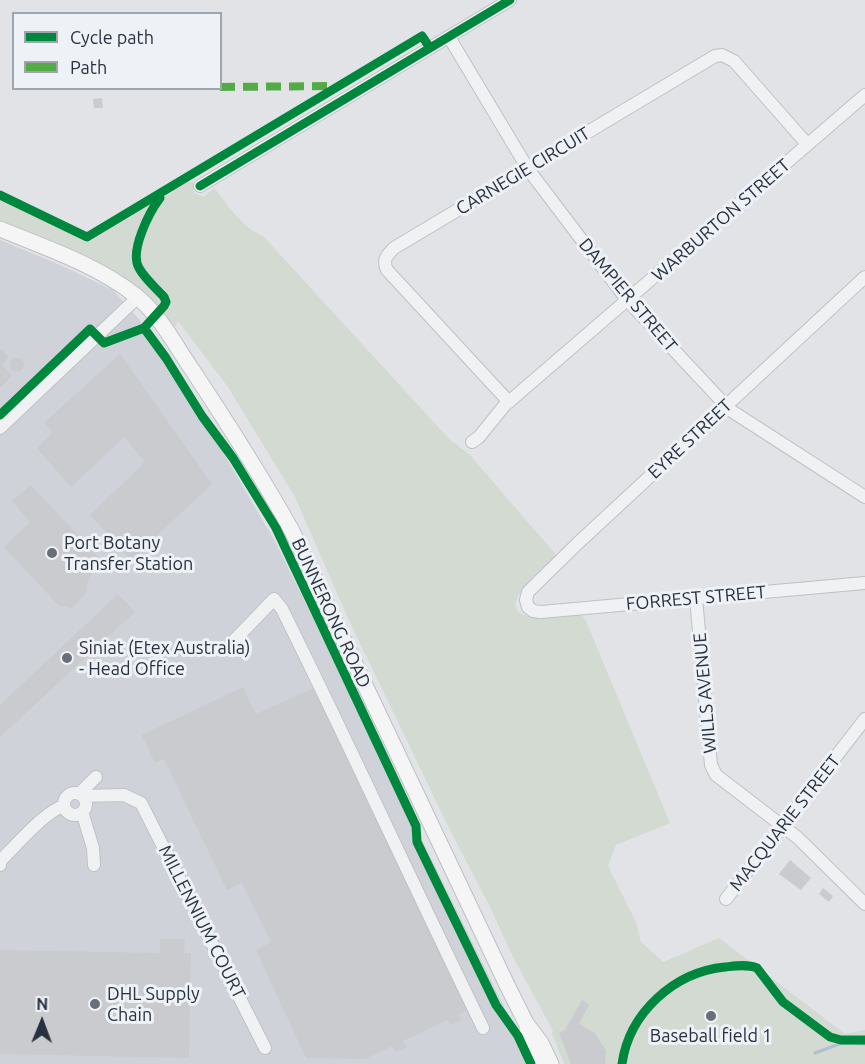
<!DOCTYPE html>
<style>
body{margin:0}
#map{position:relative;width:865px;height:1064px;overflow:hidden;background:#e1e3e6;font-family:Ubuntu,sans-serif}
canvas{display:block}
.legend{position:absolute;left:12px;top:12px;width:210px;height:78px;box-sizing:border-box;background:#eef2f6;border:2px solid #9fa5ad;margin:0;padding:8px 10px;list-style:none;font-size:18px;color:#28313f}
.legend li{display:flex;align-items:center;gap:12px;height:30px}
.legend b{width:30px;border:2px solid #9fa5ad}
.north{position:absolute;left:12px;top:992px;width:60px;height:60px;-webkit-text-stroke:4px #eef2f6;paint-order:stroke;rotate:1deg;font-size:16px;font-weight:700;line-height:24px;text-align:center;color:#28313f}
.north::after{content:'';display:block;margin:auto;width:21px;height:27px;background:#28313f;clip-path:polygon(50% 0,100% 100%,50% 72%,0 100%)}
</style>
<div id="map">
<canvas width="865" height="1064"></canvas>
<ul class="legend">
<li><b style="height:8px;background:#00873e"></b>Cycle path</li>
<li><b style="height:8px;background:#53ab46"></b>Path</li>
</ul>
<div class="north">N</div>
</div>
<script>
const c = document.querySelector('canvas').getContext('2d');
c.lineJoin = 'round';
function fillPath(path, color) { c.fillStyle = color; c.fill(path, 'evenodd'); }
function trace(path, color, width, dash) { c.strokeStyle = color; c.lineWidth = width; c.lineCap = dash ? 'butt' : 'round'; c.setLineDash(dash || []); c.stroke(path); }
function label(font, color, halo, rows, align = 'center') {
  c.font = font + ' Ubuntu,sans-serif'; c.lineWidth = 6; c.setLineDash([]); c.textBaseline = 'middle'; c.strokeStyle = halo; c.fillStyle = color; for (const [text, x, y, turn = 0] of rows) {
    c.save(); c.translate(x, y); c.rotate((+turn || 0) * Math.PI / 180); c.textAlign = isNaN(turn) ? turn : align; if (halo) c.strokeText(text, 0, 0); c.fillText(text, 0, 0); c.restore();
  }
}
fillPath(new Path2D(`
 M0 240 58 264 113 290 157 339 276 543 514 1027 526 1064H0Z`), '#cfd3d9');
fillPath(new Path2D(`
 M182 181 193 182 194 193 204 197 214 188C229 206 241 227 263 236L450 440 469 454 557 556C547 565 496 605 524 615 537 619 566 614 580 613L586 621 670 823 616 845 608 866 636 922 641 942 663 962 719 938 845 1034 865 1030V1064H564L552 1033 553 1031 513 957 489 905 446 822 348 618 295 497 228 387 178 321 175 327C165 315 156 302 144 292 101 257 49 243 0 220V195L87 237Z`), '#d2dad1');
trace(new Path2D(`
 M815 1053 842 1043 865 1044`), '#afc1d1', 3);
fillPath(new Path2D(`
 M102 98 103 108H94L93 99Z
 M2 350 8 357 2 365 12 376 0 388V351Z
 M120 354 212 484 131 560 90 515 145 462 124 437 71 487 37 448 53 432 44 423Z
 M10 365a7 7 0 1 1 14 0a7 7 0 1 1-14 0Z
 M31 485 100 559 88 581 87 592 72 608 59 606 4 547 30 522 12 501Z
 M118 594 135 612 0 737V705Z
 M243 687 256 714 316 687 471 1009 459 1014 461 1020 450 1025 447 1020 403 1041 407 1047 395 1052 392 1046 365 1059 306 1058 256 950 271 942 242 883 227 890 164 759 155 763 142 735Z
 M790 860 811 878 801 890 779 874Z
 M823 888 833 896 829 902 819 894Z
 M160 939H185L184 953H191L189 1058 0 1054V950L160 953Z
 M582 1000 589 1005 579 1024 595 1033 606 1051 605 1064H571L559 1033 565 1030Z`), '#c9cbce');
const minor = new Path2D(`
 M449 37 528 169 628 301 730 410 865 497
 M200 186 510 0
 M865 277 578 543 528 592 526 600 528 607 533 611 541 612 865 583
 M509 402 387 270C382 260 387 255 394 248L715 56 722 55 734 61 807 144
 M0 428 138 297
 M472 442 479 437 504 406 865 95
 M696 598 711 765 716 775 798 838 865 904
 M225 650 274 599 282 609C351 748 415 889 483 1028
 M64 804a11 11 0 1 1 22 0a11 11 0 1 1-22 0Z
 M79 794 96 777
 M82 796 124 795 141 803 265 1048
 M82 812 93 848 94 865
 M0 865V861C15 847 46 810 64 806
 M726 899 865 719`);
const major = new Path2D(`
 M0 229C46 248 95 264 135 295 159 314 174 343 191 368 226 421 261 475 292 531L507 985 526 1023 541 1043 551 1064
 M527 1029 531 1047 539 1064`);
trace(minor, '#bfc1c4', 14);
trace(major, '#bdc0c4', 17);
trace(minor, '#f0f1f3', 12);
trace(major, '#f5f5f6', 15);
trace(new Path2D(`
 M220 87 334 86`), '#53ab46', 8, [15, 8]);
trace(new Path2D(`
 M200 186 510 0
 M0 195 87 237 422 36 430 48
 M144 328 166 358 202 416 233 458 276 528 416 826 417 842 496 1005 518 1036 531 1064
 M0 415 90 329 104 343 144 328 164 306 166 302 164 297C156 288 145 279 139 268 129 251 150 211 160 198
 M622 1064C629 1013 674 972 725 967 735 966 747 964 757 968L783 1002 830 1037 841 1040H865`), '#00873e', 9);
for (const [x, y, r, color] of [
 [52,553,6,"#696f79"],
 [67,658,6,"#696f79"],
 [95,1004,6,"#696f79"],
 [711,1016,6,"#696f79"]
]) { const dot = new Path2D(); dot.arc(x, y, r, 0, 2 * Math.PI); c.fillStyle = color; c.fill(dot); trace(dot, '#eef2f6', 2); }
label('18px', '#28313f', '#eef2f6', [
 ["CARNEGIE CIRCUIT",523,171,-31],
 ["WARBURTON STREET",721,220,-41],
 ["DAMPIER STREET",628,295,50],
 ["EYRE STREET",690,439,-43],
 ["FORREST STREET",696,598,-5],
 ["BUNNERONG ROAD",331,613,65],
 ["WILLS AVENUE",705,693,-95],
 ["MACQUARIE STREET",785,823,-52],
 ["MILLENNIUM COURT",202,922,63]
]);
label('18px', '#28313f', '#eef2f6', [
 ["Port Botany",64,543],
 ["Transfer Station",64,564],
 ["Siniat (Etex Australia)",79,648],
 ["- Head Office",79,669],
 ["DHL Supply",107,994],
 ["Chain",107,1015],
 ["Baseball field 1",711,1036,"center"]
], 'left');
</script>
